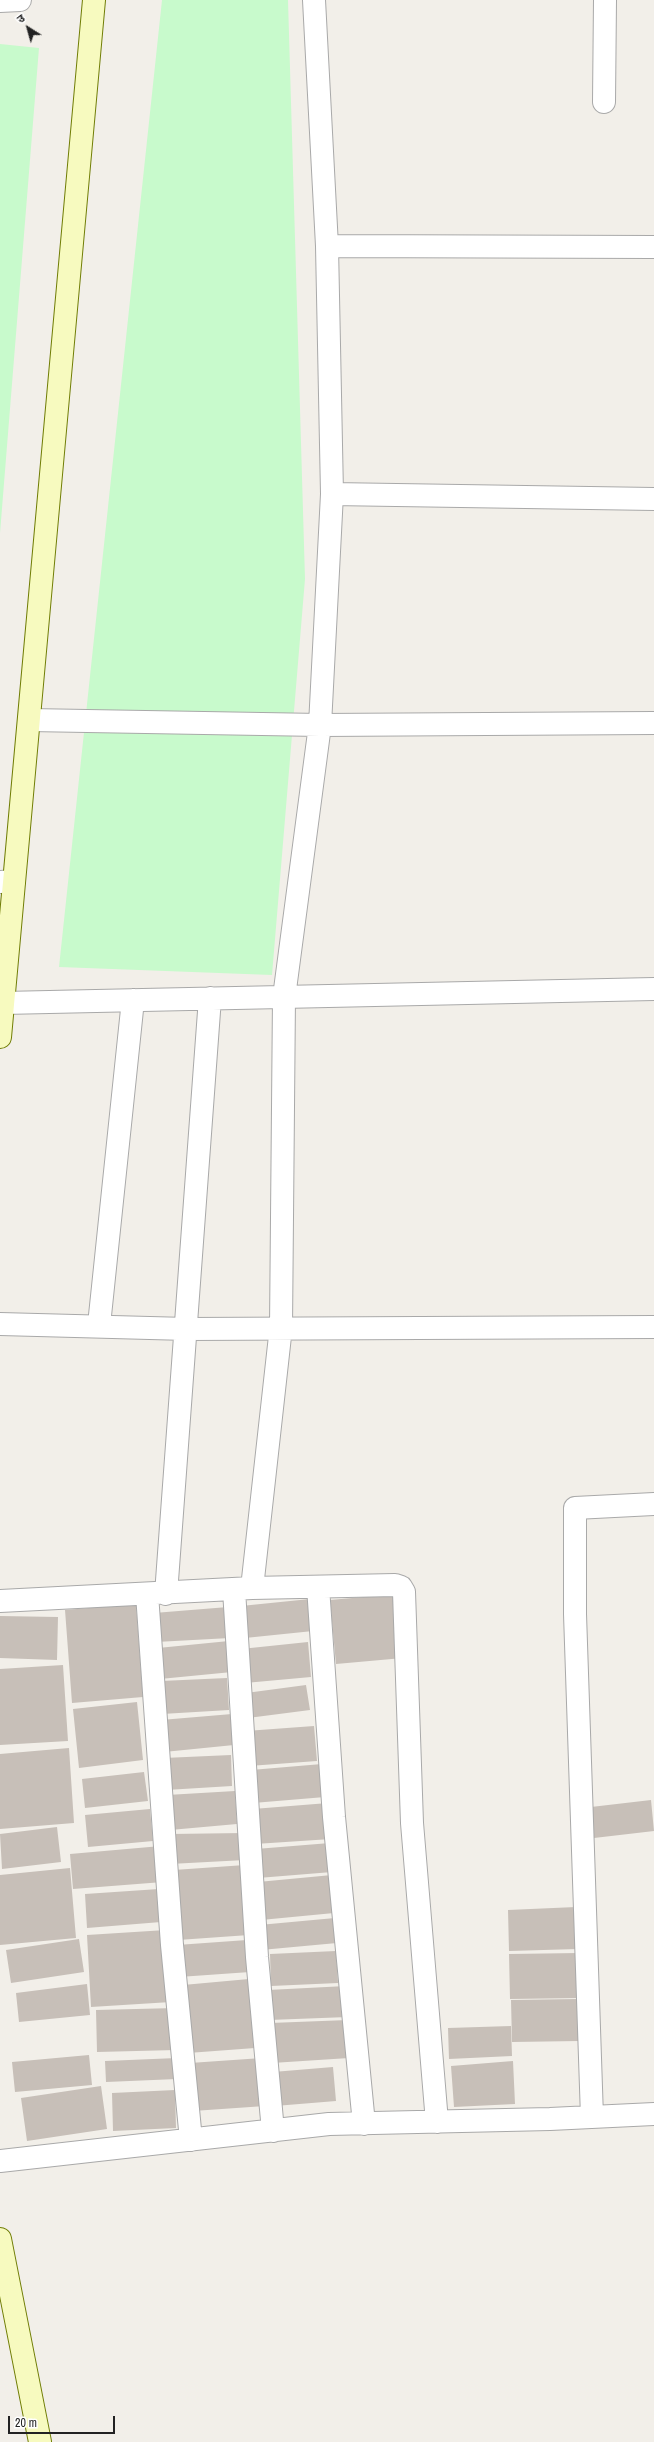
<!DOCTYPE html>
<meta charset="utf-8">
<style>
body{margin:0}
#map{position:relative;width:654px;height:2442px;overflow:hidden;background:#f2efe9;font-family:"Archivo Narrow","Noto Sans Devanagari",sans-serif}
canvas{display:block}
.north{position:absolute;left:8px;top:8px;width:40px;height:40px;-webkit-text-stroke:3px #fff;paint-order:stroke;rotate:323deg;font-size:11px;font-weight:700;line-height:16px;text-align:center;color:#222}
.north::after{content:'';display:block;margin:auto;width:14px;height:18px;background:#222;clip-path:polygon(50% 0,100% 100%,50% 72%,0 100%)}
.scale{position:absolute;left:8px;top:2416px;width:107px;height:18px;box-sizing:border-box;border:2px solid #222;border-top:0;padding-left:5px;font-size:12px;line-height:14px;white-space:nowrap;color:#222;-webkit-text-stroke:3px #fff;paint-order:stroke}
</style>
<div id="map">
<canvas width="654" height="2442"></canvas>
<div class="north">उ</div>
<div class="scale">20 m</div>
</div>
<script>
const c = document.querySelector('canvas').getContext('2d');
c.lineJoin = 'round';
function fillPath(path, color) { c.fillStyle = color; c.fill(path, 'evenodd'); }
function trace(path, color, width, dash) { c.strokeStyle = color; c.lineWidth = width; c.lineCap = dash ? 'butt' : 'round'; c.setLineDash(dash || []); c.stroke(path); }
fillPath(new Path2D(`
 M162 0H288L305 579 272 975 59 967Z
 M0 44 39 48 0 533Z`), '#c8facc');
fillPath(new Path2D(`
 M397 1594 403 1658 336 1664 330 1600Z
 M310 1599 313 1631 245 1638 241 1606Z
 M136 1604 143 1697 72 1703 65 1610Z
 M228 1607 230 1638 156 1642 154 1613Z
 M0 1616 58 1617 57 1660 0 1658Z
 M229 1641 232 1672 160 1679 158 1648Z
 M308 1642 311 1677 245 1683 241 1649Z
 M63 1665 68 1741 0 1745V1669Z
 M227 1678 229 1710 162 1714 161 1681Z
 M306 1685 310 1710 248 1718 246 1693Z
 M137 1702 143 1760 79 1768 73 1709Z
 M232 1714 234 1745 164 1752 161 1720Z
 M314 1726 317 1761 249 1766 246 1731Z
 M69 1748 74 1823 0 1829V1754Z
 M231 1755 232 1786 166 1790 164 1758Z
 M322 1764 325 1797 253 1803 251 1770Z
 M144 1772 148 1801 85 1808 82 1779Z
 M235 1791 237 1824 170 1830 167 1795Z
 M651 1800 654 1831 594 1838 591 1807Z
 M328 1803 331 1839 255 1844 253 1809Z
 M150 1809 153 1841 88 1847 85 1815Z
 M57 1827 61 1862 2 1869 0 1834Z
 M244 1833 245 1860 170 1864V1834Z
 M330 1843 332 1872 258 1878 256 1849Z
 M161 1846 163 1882 73 1889 70 1854Z
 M245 1865 249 1935 178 1940 174 1870Z
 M70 1868 76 1938 0 1945V1875Z
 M332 1875 334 1913 261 1920 258 1882Z
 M159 1889 161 1922 87 1928 85 1894Z
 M576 1907 578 1949 509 1951 508 1910Z
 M335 1918 337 1943 261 1950 259 1925Z
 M166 1930 171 2002 91 2007 87 1935Z
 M79 1939 84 1972 11 1983 6 1950Z
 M247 1940 250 1972 179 1977 177 1945Z
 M336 1951 338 1983 271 1986 270 1954Z
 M579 1953 580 1998 510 1999 509 1954Z
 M249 1979 255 2048 188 2053 183 1985Z
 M87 1984 90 2015 19 2022 16 1993Z
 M346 1986 348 2017 269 2020 268 1990Z
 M578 1999 579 2041 512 2042 511 2000Z
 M176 2008V2050L97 2052 96 2010Z
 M348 2020 349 2058 272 2063 270 2023Z
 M511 2026 512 2056 449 2059 448 2028Z
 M89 2055 92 2085 15 2092 12 2062Z
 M177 2058V2079L106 2082 105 2061Z
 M262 2058 265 2106 193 2111 190 2063Z
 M513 2061 515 2104 454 2107 451 2066Z
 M333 2067 336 2101 275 2106 273 2072Z
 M101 2086 107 2129 27 2141 21 2098Z
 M175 2090 176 2128 113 2131 112 2093Z`), '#c7bfb8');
const street = new Path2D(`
 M0 1 20 0
 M604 102 605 0
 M327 246 654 247
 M332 494 654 499
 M29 720 320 725 654 723
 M0 882 14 881
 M3 1003 654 989
 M0 1324 187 1329 654 1327
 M99 1325 133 1000
 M318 1587 334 1817 364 2124
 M252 1588 281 1327 284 997 320 725 332 494 327 246 314 0
 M234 1590 257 1957 273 2131
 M147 1594 172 1945 191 2140
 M166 1594 210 998
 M0 1601 252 1588 395 1585 401 1587 404 1592 412 1823 437 2122
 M592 2117 575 1614V1508L654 1504
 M0 2161 329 2124 550 2119 654 2114`);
const secondary = new Path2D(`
 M0 1037 94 0
 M0 2239 40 2442`);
trace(street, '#a9a9a9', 24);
trace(secondary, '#707d05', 24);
trace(street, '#fff', 22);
trace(secondary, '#f7fabf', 22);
</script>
